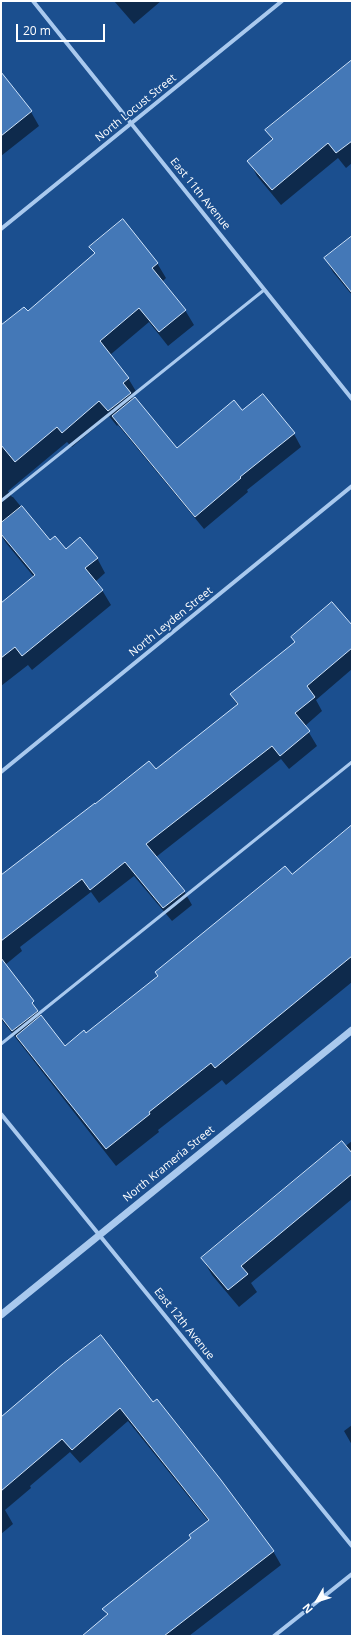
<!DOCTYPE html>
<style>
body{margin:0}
#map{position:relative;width:353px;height:1637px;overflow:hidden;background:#1b4f8f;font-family:"Open Sans",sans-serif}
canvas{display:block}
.frame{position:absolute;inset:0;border:2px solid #fff;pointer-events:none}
.north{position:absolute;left:297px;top:1581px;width:40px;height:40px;-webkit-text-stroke:3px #1b4f8f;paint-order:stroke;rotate:231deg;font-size:11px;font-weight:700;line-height:16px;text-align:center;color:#fff}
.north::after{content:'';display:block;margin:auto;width:14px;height:18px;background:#fff;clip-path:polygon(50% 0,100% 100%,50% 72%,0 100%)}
.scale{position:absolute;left:16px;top:24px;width:89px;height:18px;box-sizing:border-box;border:2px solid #fff;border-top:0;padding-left:5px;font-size:12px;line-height:14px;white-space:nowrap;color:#fff;-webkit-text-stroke:3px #1b4f8f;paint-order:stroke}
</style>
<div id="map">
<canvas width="353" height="1637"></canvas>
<div class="frame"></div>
<div class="north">N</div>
<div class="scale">20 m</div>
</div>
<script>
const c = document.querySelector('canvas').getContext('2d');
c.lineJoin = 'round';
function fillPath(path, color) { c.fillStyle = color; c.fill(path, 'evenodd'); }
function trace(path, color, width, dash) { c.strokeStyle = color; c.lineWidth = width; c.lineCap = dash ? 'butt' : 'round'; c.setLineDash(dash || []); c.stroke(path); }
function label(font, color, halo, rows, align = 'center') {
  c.font = font + ' "Open Sans",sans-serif'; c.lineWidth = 4; c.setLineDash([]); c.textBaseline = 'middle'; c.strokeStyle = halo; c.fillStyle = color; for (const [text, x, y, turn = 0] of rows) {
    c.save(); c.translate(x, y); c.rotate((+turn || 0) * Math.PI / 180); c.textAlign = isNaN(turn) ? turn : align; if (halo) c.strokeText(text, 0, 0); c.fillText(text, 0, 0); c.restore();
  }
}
fillPath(new Path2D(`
 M114 1H161L134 24Z
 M352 61V163L346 168 338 158 281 205 257 176 249 161 273 141 266 130Z
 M1 74 31 112 39 126 1 156Z
 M352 237V295L333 272 325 258Z
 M90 247 157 263 166 278 162 282 185 310 194 325 168 346 149 322 110 355 128 378 137 393 132 397 134 400 177 449 242 412 263 395 294 434 301 447 247 490 248 492 204 529 118 425 117 426 109 416 72 447 67 442 8 491 12 497H13L50 542 65 550 97 558 105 573 95 582 102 590 111 605 32 670 28 665 1 686V604L34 577 6 543 1 535V327L28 313 95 254Z
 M352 627V669L316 700 322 711 305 726 317 746 289 769 281 759 156 857 184 891 192 905 172 921 134 876 99 903 91 892 20 947 22 951 5 965 64 1047 86 1035 292 875 352 826V982L226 1085 222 1080 158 1130 159 1132 116 1166 1 1019V876L156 770 238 706 231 695Z
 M352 1141V1199L251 1283 257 1292 239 1307 212 1275 202 1258Z
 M153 1403 273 1551 281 1565 189 1636H84L108 1615 104 1609 192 1539 209 1522 128 1421 80 1463 70 1452 30 1486 31 1488 5 1510 13 1524 1 1534V1419Z
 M352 1425V1445L344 1431Z`), '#0007');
const building = new Path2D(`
 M352 60V141L336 153 328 143 272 190 247 161 273 139 265 130Z
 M1 72 32 111 1 136Z
 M123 219 158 263 152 268 186 310 159 332 139 308 100 341 129 378 123 383 131 393 108 411 99 401 62 433 57 427 15 462 1 445V325L24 307 28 311 95 253 89 247Z
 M352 236V293L324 258Z
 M263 394 295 433 240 477 241 478 195 517 112 416 135 397 177 448 234 400 242 410Z
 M22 506 50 540 55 536 66 549 80 537 98 558 85 568 103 590 22 656 15 647 1 658V603L35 575 1 534V523Z
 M332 602 352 625V648L307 686 315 697 295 713 310 731 280 756 272 746 146 844 185 891 163 908 125 862 90 890 82 879 1 941V875L95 803V804L149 761 156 769 238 704 230 694 295 642 291 637Z
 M352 825V956L215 1068 211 1063 149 1112 150 1114 106 1149 16 1036 41 1015 65 1046 84 1030 86 1033 158 976 155 972 285 866 292 874Z
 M1 958 34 1001 32 1003 38 1011 12 1031 1 1017Z
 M342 1141 352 1153V1174L241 1266 248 1274 228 1290 201 1258Z
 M101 1335 153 1402 157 1399 221 1480 274 1551 164 1636H82L108 1614 102 1609 191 1538 189 1535 209 1520 120 1408 72 1450 62 1439 1 1491V1417L63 1364Z`);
fillPath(building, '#4478b7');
trace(building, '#cfe3fa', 1);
trace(new Path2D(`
 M1 501 264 290
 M1 1044 352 762`), '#a9c9ee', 3);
trace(new Path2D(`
 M33 1 352 399
 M1 229 282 1
 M1 772 352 486
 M1 1114 352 1546
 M274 1636 352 1574`), '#a9c9ee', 4);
trace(new Path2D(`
 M1 1315 352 1030`), '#a9c9ee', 7);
label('11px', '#fff', '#1b4f8f', [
 ["North Locust Street",136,108,-39],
 ["East 11th Avenue",200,194,51],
 ["North Leyden Street",171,622,-39],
 ["North Krameria Street",169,1164,-39],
 ["East 12th Avenue",184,1324,51]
]);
</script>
